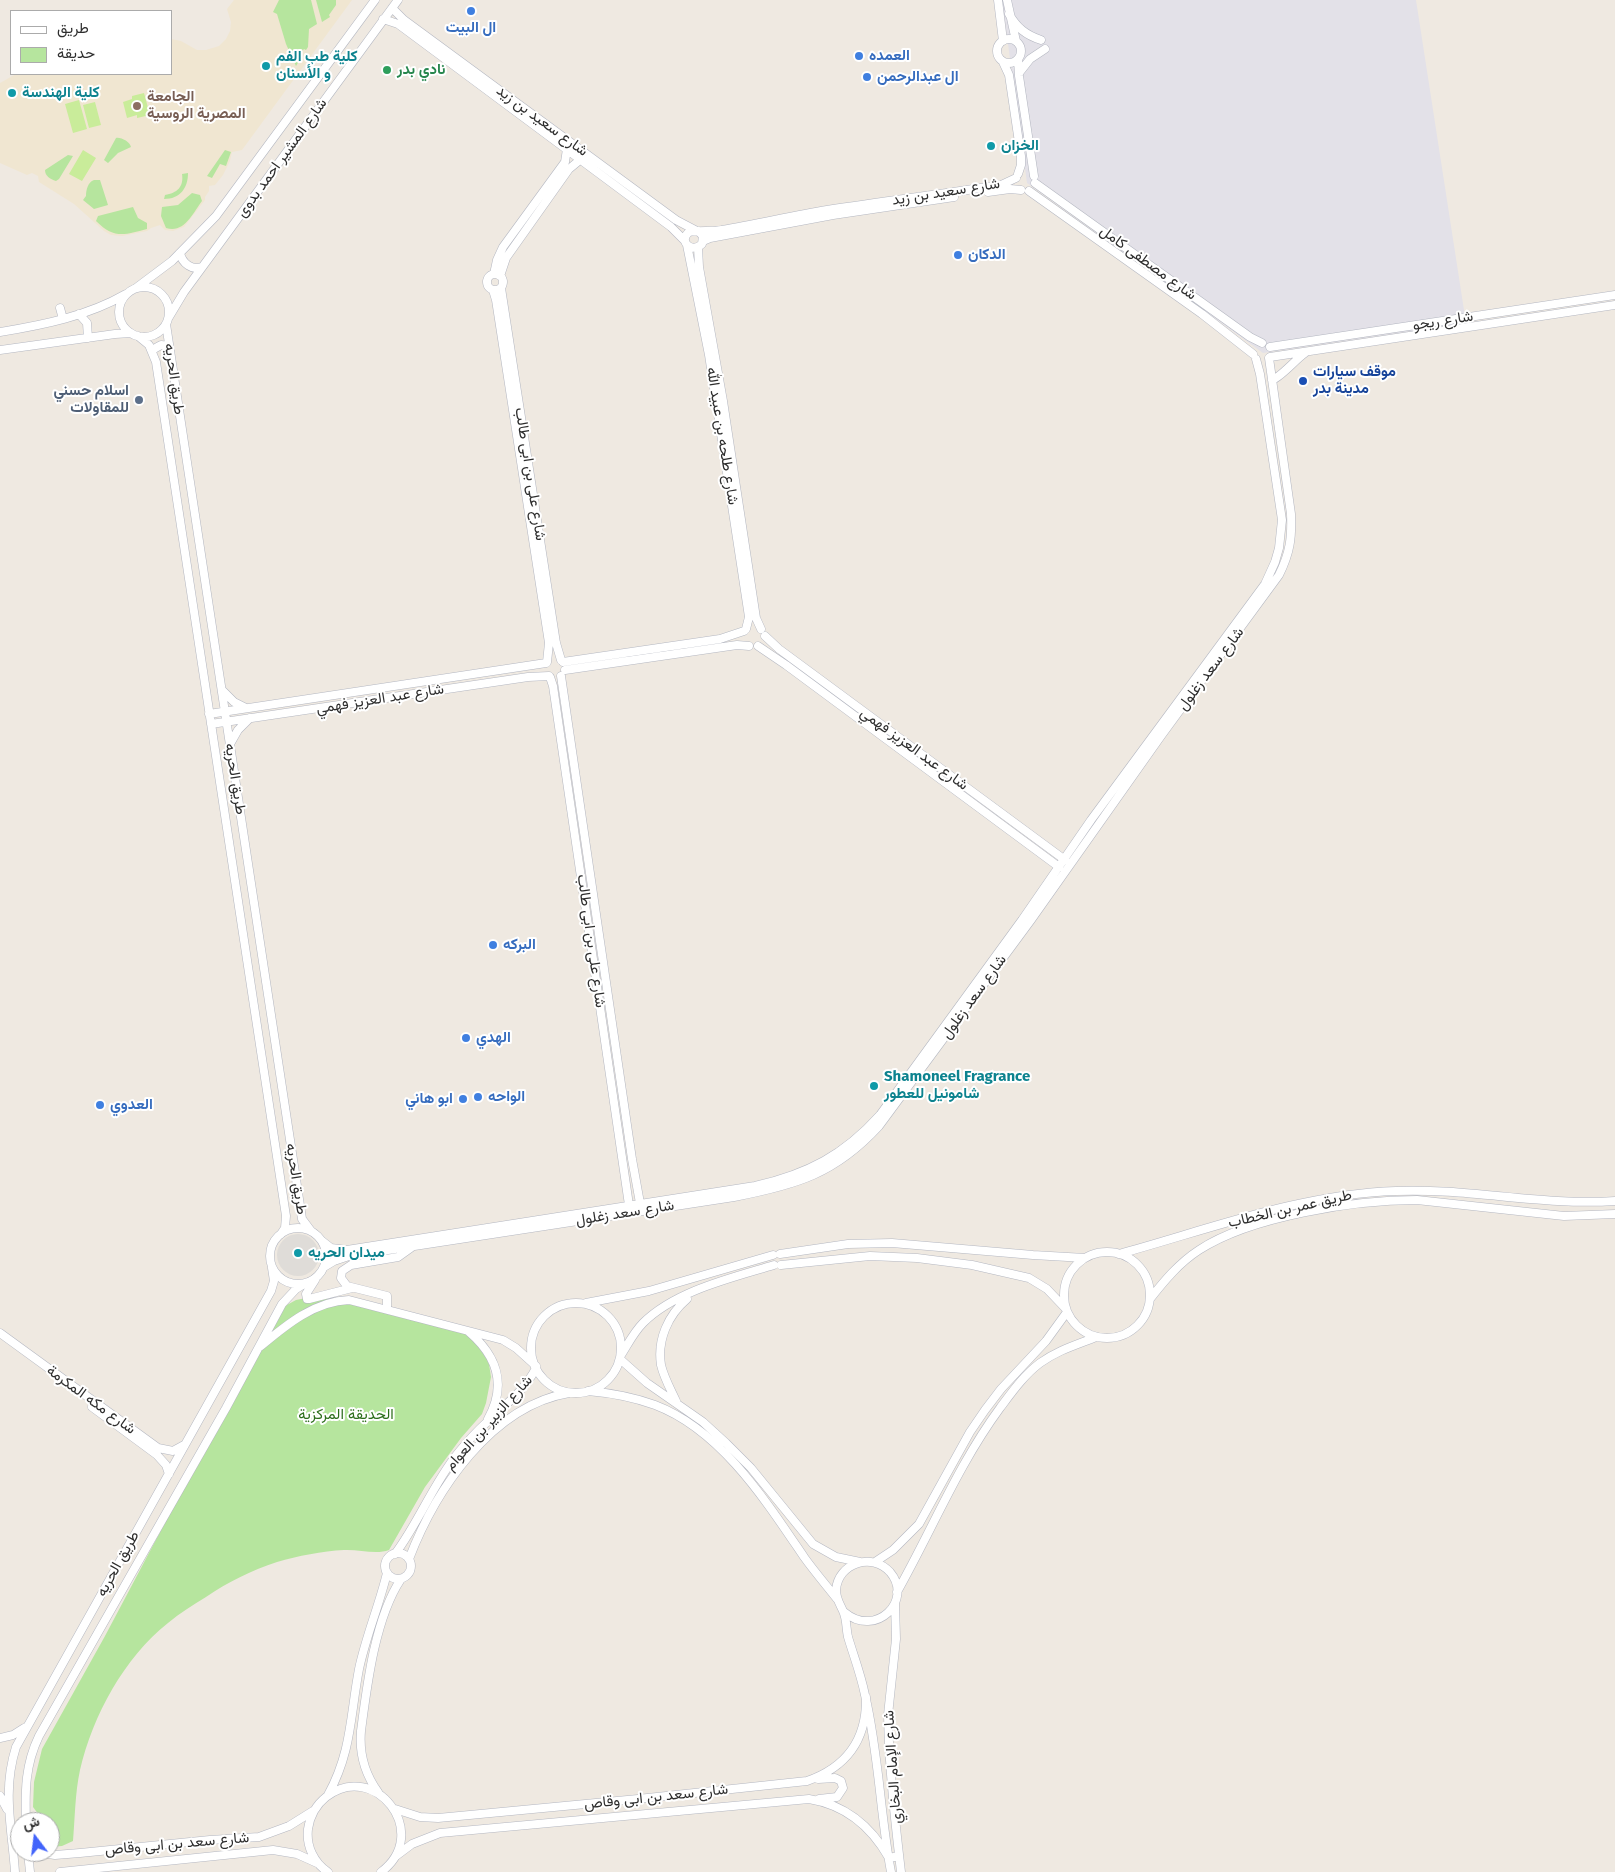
<!DOCTYPE html>
<meta charset="utf-8">
<style>
body{margin:0}
#map{position:relative;width:1615px;height:1872px;overflow:hidden;background:#efe9e1;font-family:"Fira Sans",Vazirmatn,sans-serif}
canvas{display:block}
.legend{position:absolute;left:10px;top:10px;width:162px;height:65px;box-sizing:border-box;background:#fff;border:1px solid #ababab;margin:0;padding:6px 9px;list-style:none;font-size:15px;color:#2e2e2e}
.legend li{display:flex;align-items:center;gap:10px;height:25px}
.legend b{width:25px;border:1px solid #ababab}
.north{position:absolute;left:10px;top:1812px;width:50px;height:50px;box-sizing:border-box;background:#fff;border:1px solid #ababab;border-radius:50%;rotate:345deg;font-size:14px;font-weight:700;line-height:20px;text-align:center;color:#2e2e2e}
.north::after{content:'';display:block;margin:auto;width:18px;height:22px;background:#4264fb;clip-path:polygon(50% 0,100% 100%,50% 72%,0 100%)}
</style>
<div id="map">
<canvas width="1615" height="1872"></canvas>
<ul class="legend">
<li><b style="height:6px;background:#fff"></b>طريق</li>
<li><b style="height:14px;background:#b6e59e"></b>حديقة</li>
</ul>
<div class="north">ش</div>
</div>
<script>
const c = document.querySelector('canvas').getContext('2d');
c.lineJoin = 'round';
function fillPath(path, color) { c.fillStyle = color; c.fill(path, 'evenodd'); }
function trace(path, color, width, dash) { c.strokeStyle = color; c.lineWidth = width; c.lineCap = dash ? 'butt' : 'round'; c.setLineDash(dash || []); c.stroke(path); }
function label(font, color, halo, rows, align = 'center') {
  c.font = font + ' "Fira Sans",Vazirmatn,sans-serif'; c.lineWidth = 4; c.setLineDash([]); c.textBaseline = 'middle'; c.strokeStyle = halo; c.fillStyle = color; for (const [text, x, y, turn = 0] of rows) {
    c.save(); c.translate(x, y); c.rotate((+turn || 0) * Math.PI / 180); c.textAlign = isNaN(turn) ? turn : align; if (halo) c.strokeText(text, 0, 0); c.fillText(text, 0, 0); c.restore();
  }
}
fillPath(new Path2D(`
 M1002 0H1416L1466 323 1263 353 1027 183Z`), '#e3e1e8');
fillPath(new Path2D(`
 M234 0H352L242 150 232 152 230 161 223 175 215 185 209 186V191L205 197V200L184 227 173 231 165 230 160 225 151 228 147 231 122 236 111 235 104 231 74 204 39 182 38 176 32 173 27 175 0 163V83L16 74H171V39L181 41 197 50H206L219 46 226 39 230 31 231 22 227 9Z`), '#f0e6d1');
fillPath(new Path2D(`
 M279 0H311L317 24 309 29 308 47 306 50 304 49 296 58V61H299L296 66 286 44 277 14 273 12Z
 M316 0H336V5L329 15 330 17 322 22Z
 M116 138C121 137 130 142 131 147L118 153 108 163 104 160Z
 M225 150 231 152 226 166 220 164 212 178 207 176Z
 M68 155 73 156 59 179 56 181C50 179 45 176 45 170Z
 M188 173C188 188 180 199 164 199L165 195C177 193 184 187 182 174Z
 M94 180H100L108 205 94 209 83 200 86 196C86 190 88 182 94 180Z
 M192 193 200 195 202 201C193 213 184 234 166 228L161 216 162 207 178 205Z
 M133 207 138 218 147 223V229C124 235 114 239 96 221L98 216Z
 M311 1297 326 1298 465 1334 476 1342 484 1352 489 1364 491 1377 486 1403 482 1414 461 1438 425 1487 389 1550C376 1555 358 1549 344 1550 322 1551 298 1556 277 1562 252 1570 228 1582 206 1597 193 1605 180 1613 168 1623 124 1658 93 1715 80 1770 75 1793 75 1818 73 1841L62 1846 50 1847V1822H39V1815L33 1807 34 1782 42 1749 105 1636 185 1485 285 1306 296 1300Z`), '#b6e59e');
fillPath(new Path2D(`
 M144 93 150 115 137 118V115L127 118 123 102 132 99V96Z
 M79 100 87 129 73 133 65 104Z
 M95 102 101 125 89 128 83 105Z
 M83 150 96 158 82 181 69 174Z`), '#c9ec9a');
fillPath(new Path2D(`
 M277 1255a21 21 0 1 1 42 0a21 21 0 1 1-42 0Z`), '#dfdcd8');
const secondary = new Path2D(`
 M998 0 1003 41
 M1007 0 1016 41
 M392 8 404 20 676 220 695 230
 M1009 14C1017 28 1026 35 1041 40
 M383 19 398 24 429 47 671 227 685 241
 M997 51a12 12 0 1 1 24 0a12 12 0 1 1-24 0Z
 M1018 59 1019 76 1034 176
 M1003 62 1009 75 1021 156V165L1018 174
 M1019 73 1030 59 1045 49
 M1035 183 1250 337 1262 343
 M1029 191 1202 314 1253 354
 M988 192 1010 189 1021 190
 M698 231 703 236 702 244C691 254 679 241 688 233 691 230 714 232 722 230 757 224 792 216 827 210 885 201 943 194 1001 185L1016 178
 M703 241 710 238 833 215 954 197
 M687 245 709 355 749 617 746 629
 M698 247 699 267 723 401 756 618 761 629
 M180 253C182 263 192 271 202 267
 M487 282a8 8 0 1 1 16 0a8 8 0 1 1-16 0Z
 M494 274 497 260 503 247 565 162 567 149
 M500 276 506 258 569 169 581 159
 M119 312a25 25 0 1 1 50 0a25 25 0 1 1-50 0Z
 M136 288 172 261 216 216 375 0
 M501 288 556 643 561 660
 M493 290 496 300 549 643 547 662
 M60 308 63 319
 M79 314 87 323 88 338
 M169 317 184 292 398 0
 M166 324 301 1212 302 1219 311 1231
 M0 332C43 325 88 316 126 294
 M138 336 149 345 156 362 286 1216 285 1228 281 1234
 M1270 347 1615 295
 M0 350 115 334 131 333
 M152 350 161 345 169 346
 M1270 357 1615 305
 M1272 380C1280 378 1296 359 1305 353
 M765 636 779 649 1065 860
 M758 646 786 665 1059 867
 M563 662 720 639 744 631
 M565 670 737 645 749 646
 M561 676 632 1159 640 1203
 M550 677 553 686 629 1205
 M222 690 234 702 246 708
 M209 714 546 663
 M211 724 528 677 549 676
 M230 744 238 730 250 718
 M270 1256a28 28 0 1 1 56 0a28 28 0 1 1-56 0Z
 M322 1241 331 1248 347 1250 755 1186C808 1174 844 1155 880 1115L1022 920 1091 820 1265 584 1275 562 1279 548 1282 520 1260 374 1256 359
 M1064 1295a43 43 0 1 1 86 0a43 43 0 1 1-86 0Z
 M780 1254 848 1244 892 1243 1033 1255 1085 1258
 M1119 1254C1210 1229 1301 1194 1396 1191 1469 1188 1542 1206 1615 1201
 M781 1265 870 1256 917 1258 972 1265 1029 1278 1047 1289 1066 1309
 M324 1267 334 1261 349 1256 734 1197C796 1185 835 1174 879 1126L1031 920 1161 736 1279 575C1290 553 1292 538 1291 514L1269 358
 M315 1280 306 1294 307 1299H309L352 1288
 M1150 1299C1164 1281 1179 1263 1199 1250 1251 1216 1355 1200 1417 1200L1564 1216 1615 1214
 M586 1303 649 1291 773 1255
 M531 1348a45 45 0 1 1 90 0a45 45 0 1 1-90 0Z
 M387 1309V1296L347 1286 341 1278 342 1271 351 1265 398 1257 412 1247
 M469 1332C497 1356 507 1385 488 1419
 M0 1333 158 1448 173 1451 184 1445
 M261 1346C286 1325 315 1301 349 1300L503 1340 516 1348 536 1366
 M621 1355C628 1344 634 1332 643 1323 675 1291 731 1278 774 1265
 M620 1359 647 1383 703 1422 726 1443 751 1468 813 1544 836 1557 860 1562
 M588 1391C611 1393 633 1397 655 1405 721 1430 766 1501 804 1557 814 1571 826 1585 837 1599
 M676 1401C671 1390 664 1378 661 1365 657 1340 668 1315 687 1299
 M92 1407 157 1455 166 1465 169 1474
 M385 1566a13 13 0 1 1 26 0a13 13 0 1 1-26 0Z
 M395 1554C419 1522 433 1484 458 1453 467 1442 477 1431 487 1422 505 1405 525 1390 536 1368
 M409 1559C435 1491 491 1406 569 1393
 M875 1562 893 1550 919 1524 970 1432 985 1410 1001 1389 1046 1341 1067 1312
 M897 1592C932 1530 958 1465 1000 1408 1012 1392 1024 1375 1040 1363 1058 1350 1076 1345 1096 1337
 M895 1603 896 1639 888 1715C889 1768 895 1820 901 1872
 M844 1612C876 1639 914 1600 890 1572 872 1552 838 1563 836 1590 836 1599 840 1604 843 1611 847 1619 846 1629 848 1637 854 1657 861 1675 865 1695 879 1754 880 1814 891 1872
 M0 1738 13 1735 24 1728
 M818 1779 835 1778 841 1781 843 1788 837 1797 819 1799
 M378 1792C365 1774 359 1754 361 1731 367 1685 375 1618 401 1579
 M328 1795C352 1751 350 1716 359 1669 366 1636 379 1606 387 1573
 M0 1796 7 1809
 M395 1809 420 1817 438 1818 638 1799 807 1781C847 1767 867 1739 866 1697
 M26 1822C25 1791 25 1765 39 1736L226 1408 282 1304 296 1289 304 1284
 M28 1852 30 1872
 M35 1852 55 1855 80 1853 210 1840 259 1837 289 1826 313 1811
 M396 1856 412 1844 440 1833 809 1799C846 1805 871 1826 889 1858L899 1856
 M15 1872C12 1828 2 1791 16 1747L271 1291 274 1281 272 1268
 M60 1872 273 1850 297 1854 317 1863
 M328 1872C314 1863 306 1846 308 1829 310 1816 316 1805 326 1797 374 1759 433 1833 381 1872`);
trace(secondary, '#b4b7c1', 9);
trace(secondary, '#fff', 8);
for (const [x, y, r, color] of [
 [471,11,5,"#3f7fe0"],
 [859,56,5,"#3f7fe0"],
 [266,66,5,"#0f9aa8"],
 [387,70,5,"#2e9e5b"],
 [867,77,5,"#3f7fe0"],
 [12,93,5,"#0f9aa8"],
 [137,106,5,"#8d6e63"],
 [991,146,5,"#0f9aa8"],
 [958,255,5,"#3f7fe0"],
 [1303,381,5,"#1a4fb4"],
 [139,400,5,"#5c6f8a"],
 [493,945,5,"#3f7fe0"],
 [466,1038,5,"#3f7fe0"],
 [874,1086,5,"#0f9aa8"],
 [478,1097,5,"#3f7fe0"],
 [463,1099,5,"#3f7fe0"],
 [100,1105,5,"#3f7fe0"],
 [298,1253,5,"#0f9aa8"]
]) { const dot = new Path2D(); dot.arc(x, y, r, 0, 2 * Math.PI); c.fillStyle = color; c.fill(dot); trace(dot, '#fff', 2); }
label('bold 15px', '#366cbe', '#fff', [
 ["ال البيت",471,28,"center"],
 ["العمده",869,56],
 ["ال عبدالرحمن",877,77],
 ["الدكان",968,255],
 ["البركه",503,945],
 ["الهدي",476,1038],
 ["الواحه",488,1097],
 ["ابو هاني",453,1099,"right"],
 ["العدوي",110,1105]
], 'left');
label('bold 15px', '#0d838f', '#fff', [
 ["كلية طب الفم",276,57],
 ["و الأسنان",276,74],
 ["كلية الهندسة",22,93],
 ["الخزان",1001,146],
 ["Shamoneel Fragrance",884,1077],
 ["شامونيل للعطور",884,1094],
 ["ميدان الحريه",308,1253]
], 'left');
label('bold 15px', '#27864d', '#fff', [
 ["نادي بدر",397,70]
], 'left');
label('bold 15px', '#785e54', '#fff', [
 ["الجامعة",147,97],
 ["المصرية الروسية",147,114]
], 'left');
label('15px', '#2e2e2e', '#fff', [
 ["شارع سعيد بن زيد",542,121,36],
 ["شارع المشير احمد بدوى",282,158,-54],
 ["شارع سعيد بن زيد",946,192,-9],
 ["شارع مصطفى كامل",1148,263,36],
 ["شارع ريجو",1443,321,-9],
 ["طريق الحريه",174,379,82],
 ["شارع طلحه بن عبيد الله",722,436,81],
 ["شارع على بن ابى طالب",530,474,81],
 ["شارع سعد زغلول",1211,669,-53],
 ["شارع عبد العزيز فهمي",380,699,-9],
 ["شارع عبد العزيز فهمي",914,749,36],
 ["طريق الحريه",235,779,81],
 ["شارع على بن ابى طالب",591,941,82],
 ["شارع سعد زغلول",974,997,-54],
 ["طريق الحريه",296,1179,81],
 ["طريق عمر بن الخطاب",1290,1209,-13],
 ["شارع سعد زغلول",625,1213,-9],
 ["شارع مكه المكرمة",91,1400,36],
 ["شارع الزبير بن العوام",489,1423,-48],
 ["طريق الحريه",118,1564,-61],
 ["شارع الإمام البخاري",893,1767,-94],
 ["شارع سعد بن ابى وقاص",656,1797,-6],
 ["شارع سعد بن ابى وقاص",177,1844,-5]
]);
label('bold 15px', '#164399', '#fff', [
 ["موقف سيارات",1313,372],
 ["مدينة بدر",1313,389]
], 'left');
label('bold 15px', '#4e5e75', '#fff', [
 ["اسلام حسني",129,391],
 ["للمقاولات",129,408]
], 'right');
label('15px', '#2c6e1b', '#fff', [
 ["الحديقة المركزية",346,1415]
]);
</script>
